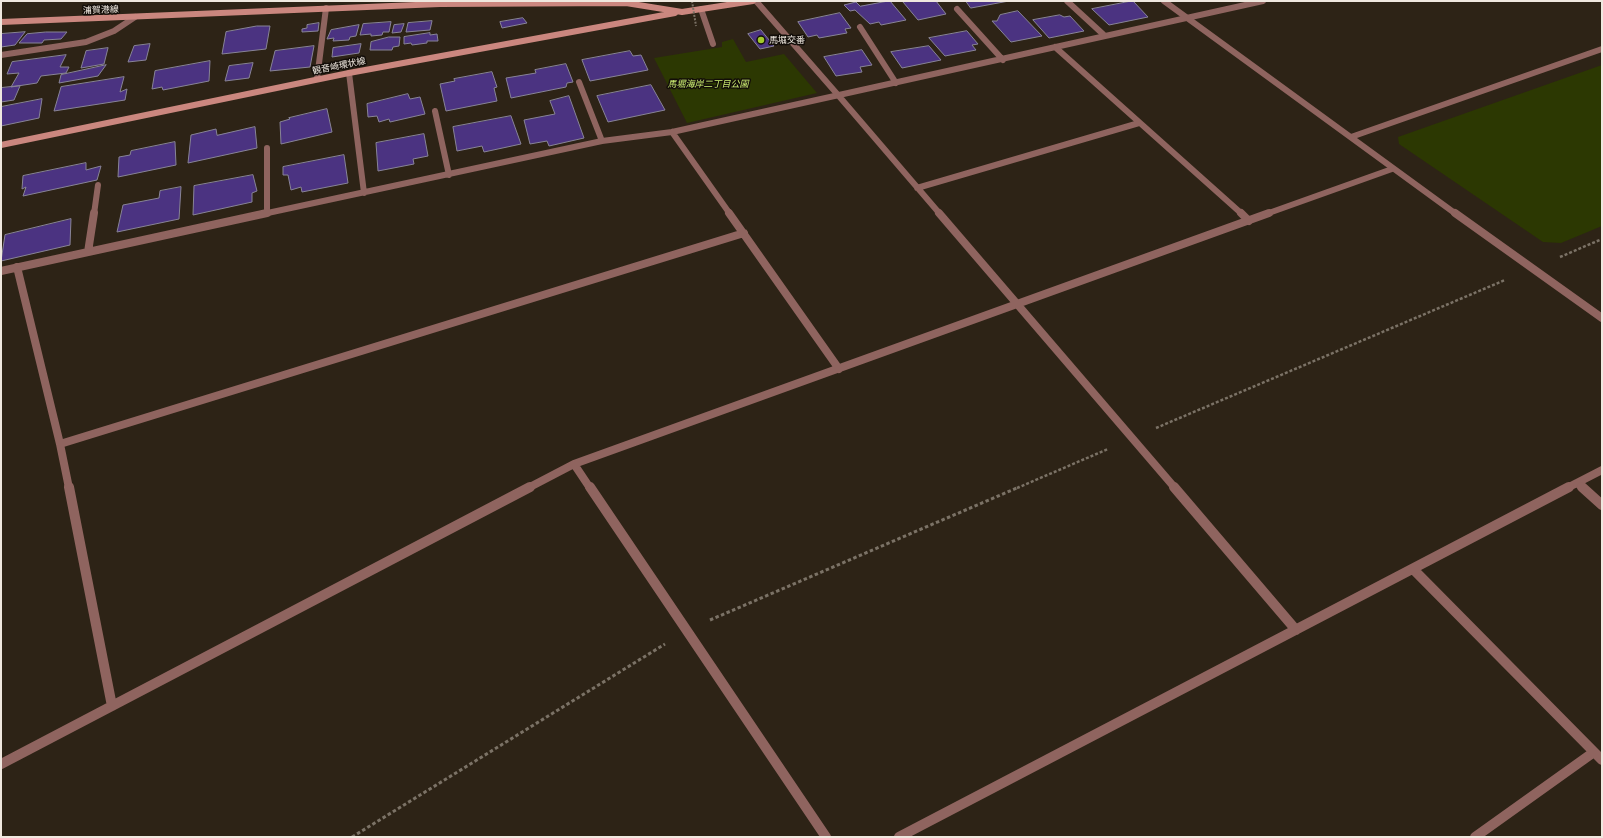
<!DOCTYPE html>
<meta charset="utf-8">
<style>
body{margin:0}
#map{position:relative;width:1603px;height:838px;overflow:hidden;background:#2d2316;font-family:"Playfair Display",serif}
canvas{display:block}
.frame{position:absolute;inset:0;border:2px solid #efe8df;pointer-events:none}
</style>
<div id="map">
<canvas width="1603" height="838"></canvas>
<div class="frame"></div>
</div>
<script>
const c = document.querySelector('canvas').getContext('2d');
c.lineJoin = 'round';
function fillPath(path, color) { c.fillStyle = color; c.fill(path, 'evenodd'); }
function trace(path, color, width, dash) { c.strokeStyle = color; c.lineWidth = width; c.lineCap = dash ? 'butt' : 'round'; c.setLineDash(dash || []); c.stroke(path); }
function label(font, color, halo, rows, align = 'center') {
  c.font = font + ' "Playfair Display","Noto Sans JP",serif'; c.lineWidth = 3; c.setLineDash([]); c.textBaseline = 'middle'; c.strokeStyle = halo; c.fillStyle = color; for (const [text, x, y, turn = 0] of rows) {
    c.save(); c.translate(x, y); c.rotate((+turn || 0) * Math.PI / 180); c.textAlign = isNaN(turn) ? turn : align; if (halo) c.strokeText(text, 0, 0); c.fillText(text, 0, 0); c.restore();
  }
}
fillPath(new Path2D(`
 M733 39 746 62 784 54 817 93 687 123 654 58 722 47V42Z
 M1602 65V226L1561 243 1543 242 1399 144 1398 137Z`), '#2c3802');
const building = new Path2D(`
 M890 1 906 20 881 25 879 22 870 24 855 10 850 11 844 5 856 2 860 6Z
 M936 1 946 14 918 20 903 2Z
 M966 1H1009L971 8Z
 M1133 1 1148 17 1109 25 1092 9Z
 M1018 11 1042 36 1011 42 992 21H997L1000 15Z
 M840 13 851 28 845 29 847 33 819 38 817 35 808 37 798 22Z
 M1060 15 1064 17 1070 16 1084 31 1049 38 1033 20Z
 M523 18 527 23 502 28 500 22Z
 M432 21 430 30 406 32 408 23Z
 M391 22 389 32H383L382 35 371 36V34L360 35 363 24Z
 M319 23 318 31 302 32V29L307 28V25Z
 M404 24 401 32 392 33 394 25Z
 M359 25 356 36 350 37 349 40 333 41 334 38 327 39 331 30Z
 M257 26H270L266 49 222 54 226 32Z
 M761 30 774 46 760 49 748 34Z
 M967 31 978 44 972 45 976 50 945 56 929 38Z
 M25 32 15 45 1 47V34Z
 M46 32H67L61 39 44 40 42 43H19L27 34Z
 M430 33V35L437 34 438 41H427V43L412 45 411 43 404 44V37Z
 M389 37H400L399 46 393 47 392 50H370L371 42Z
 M150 44 146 60 128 62 134 46Z
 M361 44 359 53 332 57 333 48Z
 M314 46 310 67 270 71 275 51Z
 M929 46 941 60 902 68 891 52Z
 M108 48 104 64 81 68 86 51Z
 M862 50 872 65 860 67 862 72 836 76 824 57Z
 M630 51 633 56 641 55 648 70 590 81 582 60Z
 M66 55 60 67H69L66 73 41 76 37 83 11 87 19 73 7 74 12 62Z
 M210 61 209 81 163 90 162 87 152 89 155 71Z
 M253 63 249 78 225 81 229 66Z
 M566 64 573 82 567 83 566 87 511 98 506 78 536 73 535 70Z
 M106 65 98 76 59 83 61 75Z
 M492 72 497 87 494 88 497 101 446 111 440 84 455 81 454 79Z
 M124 77 120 92 127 89 125 100 54 111 61 87Z
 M651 85 665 110 608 122 597 96Z
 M20 86 14 100 1 102V88Z
 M408 94 410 99 420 97 425 114 390 122 389 119 379 122 377 116 368 117 367 104Z
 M569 96 584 138 549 146 547 141 530 144 524 120 555 114 550 101Z
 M42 99 39 118 1 126V107Z
 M327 109 332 132 281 144 280 122 290 119 289 118Z
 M511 116 521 144 484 152 482 146 457 151 453 127Z
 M255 127 257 148 188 163 191 135 216 129 217 135Z
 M424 134 428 156 413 159 414 164 378 171 376 143Z
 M175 142 176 165 118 177 119 157 130 155 131 151Z
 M344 155 348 183 302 192 301 187 291 190 288 175H283V167Z
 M86 163V170L101 166 97 180 23 196 26 187 22 189 23 176Z
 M253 175 257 191 252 193V202L193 215 194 186Z
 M181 187 179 219 117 232 123 205 159 198 160 191Z
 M71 219 70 245 1 261 5 235Z`);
fillPath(building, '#4b3381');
trace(building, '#888497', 1);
trace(new Path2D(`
 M1560 257 1602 239
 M1156 428 1505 280
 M1017 488 1108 449`), '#7b7266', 2.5, [3, 2]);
trace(new Path2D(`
 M710 620 1019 487
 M352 837 665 644`), '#7b7266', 3, [3.5, 2.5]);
trace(new Path2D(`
 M756 1 838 95`), '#8f645f', 6);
trace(new Path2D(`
 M1067 1 1105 36
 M701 9 713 44
 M957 9 1003 60
 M860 27 896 83
 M1055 47 1242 214
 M1 55 86 42 114 31 135 17
 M349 73 364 193
 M317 79 326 8
 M579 82 602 141
 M838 95 940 214
 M435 111 449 175
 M672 132 730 214
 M1351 137 1602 49
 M267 148V213
 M917 188 1139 123
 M94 214 98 185
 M263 214 602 141 672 132 1263 1
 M1266 214 1392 169`), '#8f645f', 6);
trace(new Path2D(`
 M729 213 839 369
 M939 213 1175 488
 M1241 213 1249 221
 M88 252 94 213
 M17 267 60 444 69 488
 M1 271 267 213
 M60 444 744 233
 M574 464 590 488
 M1577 483 1583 488
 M528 488 574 464 1269 213
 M1567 488 1602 470`), '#8f645f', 8);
trace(new Path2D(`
 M69 487 112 706
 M590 487 826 837
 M1174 487 1296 630
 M1582 487 1602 505
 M1413 569 1602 760
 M1 764 530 487
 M899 837 1569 487
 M1475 837 1594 752`), '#8f645f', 10);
trace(new Path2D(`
 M1164 1 1456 214`), '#8f645f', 6);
trace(new Path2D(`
 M1455 213 1602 318`), '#8f645f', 8);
trace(new Path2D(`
 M1 22 440 4 626 3 682 12 753 1
 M1 145 349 73 675 13`), '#cb877f', 6);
trace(new Path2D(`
 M692 1 696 26`), '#7b7266', 2, [2, 1.5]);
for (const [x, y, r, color] of [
 [761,40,4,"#a1c92b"]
]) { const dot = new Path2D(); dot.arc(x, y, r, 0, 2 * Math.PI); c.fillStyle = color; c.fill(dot); trace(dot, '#120d08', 1.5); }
label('9px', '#efe8df', '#120d08', [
 ["浦賀港線",101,10,-2],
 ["観音崎環状線",339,66,-11]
]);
label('9px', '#efe8df', '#120d08', [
 ["馬堀交番",769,40]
], 'left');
label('italic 9px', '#cef073', '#120d08', [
 ["馬堀海岸二丁目公園",708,84]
]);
</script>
